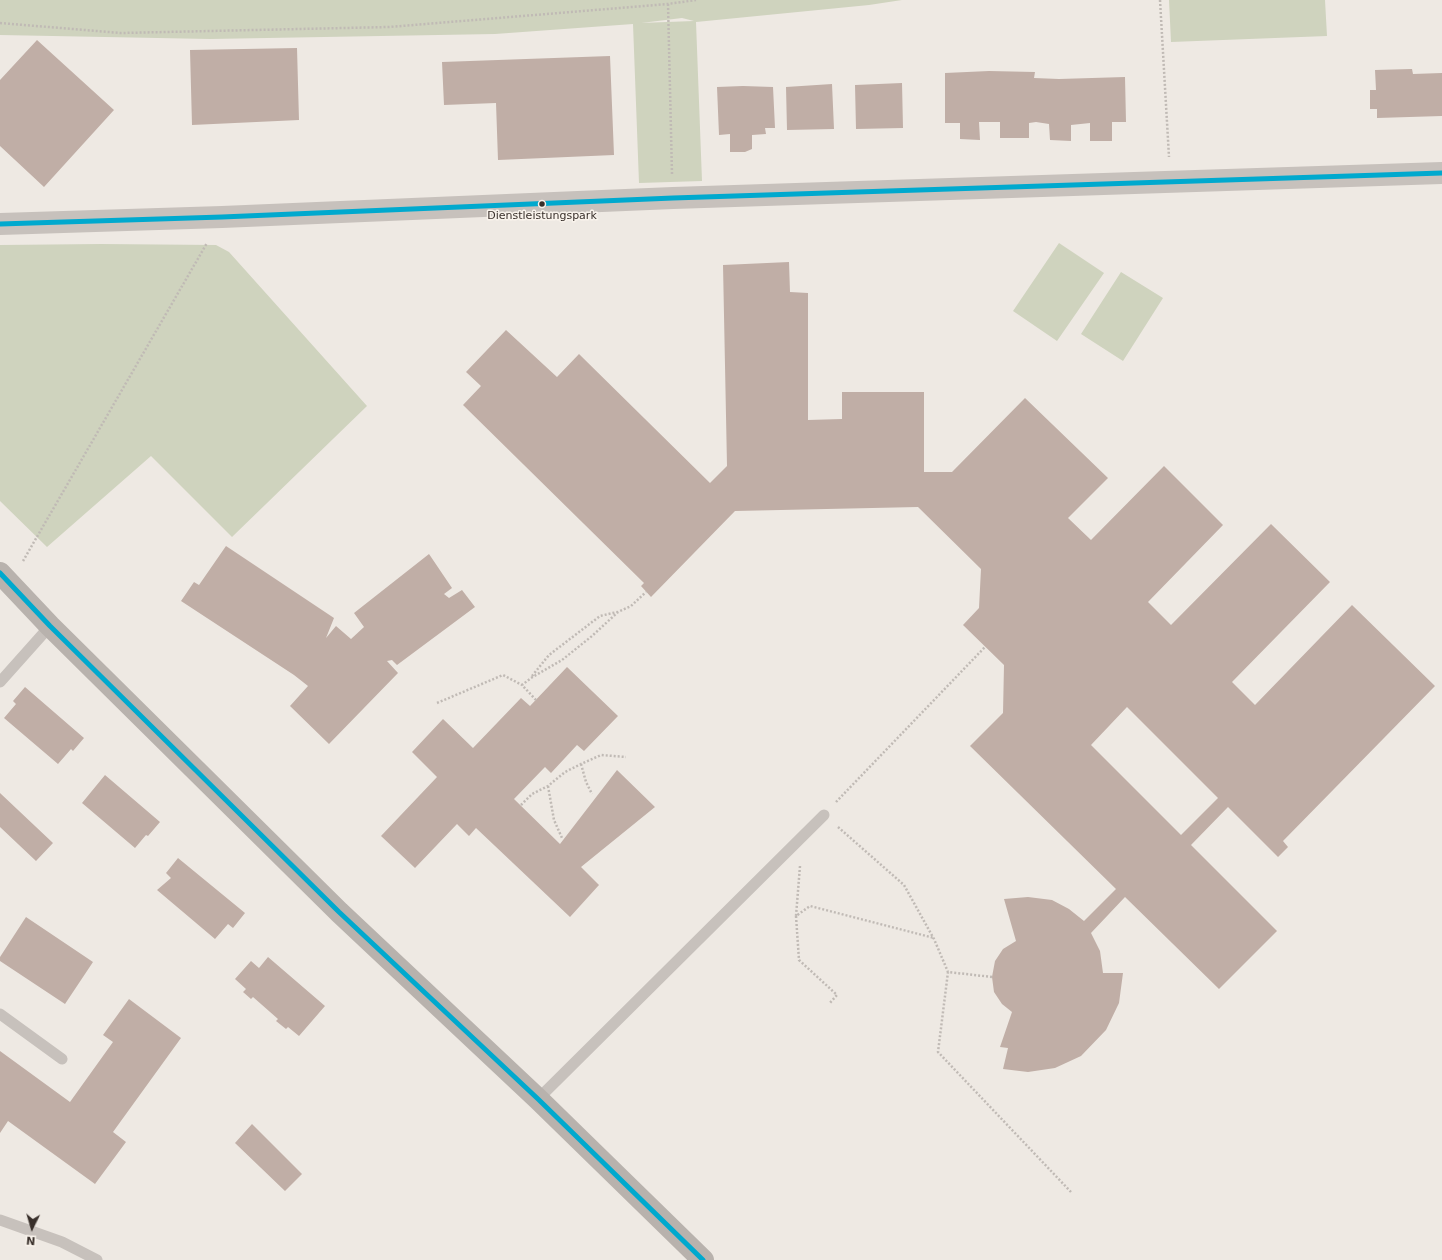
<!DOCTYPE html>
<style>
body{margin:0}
#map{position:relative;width:1442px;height:1260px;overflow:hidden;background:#eee9e3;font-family:"DejaVu Sans",sans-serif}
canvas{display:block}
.north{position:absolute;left:12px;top:1208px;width:40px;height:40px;-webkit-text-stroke:3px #f9f3ec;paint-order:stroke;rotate:185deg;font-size:11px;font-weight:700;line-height:16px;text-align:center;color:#382f2a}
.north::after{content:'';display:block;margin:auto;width:14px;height:18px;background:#382f2a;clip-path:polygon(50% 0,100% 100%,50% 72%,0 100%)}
</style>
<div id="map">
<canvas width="1442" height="1260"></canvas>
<div class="north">N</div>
</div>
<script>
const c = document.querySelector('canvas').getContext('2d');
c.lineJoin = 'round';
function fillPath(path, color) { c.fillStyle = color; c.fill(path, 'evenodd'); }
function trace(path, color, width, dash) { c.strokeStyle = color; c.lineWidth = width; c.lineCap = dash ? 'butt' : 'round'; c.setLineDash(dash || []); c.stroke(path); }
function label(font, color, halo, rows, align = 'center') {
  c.font = font + ' "DejaVu Sans",sans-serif'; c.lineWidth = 3; c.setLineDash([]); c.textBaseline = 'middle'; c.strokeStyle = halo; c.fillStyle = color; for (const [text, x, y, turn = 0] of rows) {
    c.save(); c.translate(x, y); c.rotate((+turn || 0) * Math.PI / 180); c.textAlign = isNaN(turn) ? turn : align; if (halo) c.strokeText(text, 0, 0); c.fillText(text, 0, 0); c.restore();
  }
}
fillPath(new Path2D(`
 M0 0H902L869 5 696 22 702 181 639 183 633 24 495 34 210 39 0 35ZM682 18 694 21 640 23H641Z
 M1169 0H1325L1327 36 1171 42Z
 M1059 243 1104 273 1057 341 1013 311Z
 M101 244 216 245 229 252 367 406 232 537 151 456 47 547 0 501V245Z
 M1121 272 1163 298 1123 361 1081 334Z`), '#cfd3be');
fillPath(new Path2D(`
 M37 40 114 110 44 187 0 146V80Z
 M297 48 299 120 192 125 190 50Z
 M610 56 614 155 498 160 496 103 444 105 442 62Z
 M1411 69H1412L1413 74 1442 73V116L1377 118V109H1370V90H1376L1375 70Z
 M989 71 1035 72 1034 78 1059 79 1125 77 1126 122H1112V141H1090V123L1071 125V141L1050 140 1049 124 1036 122 1029 123V138H1000V122H979L980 140 960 139V123H945V73Z
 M902 83 903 128 856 129 855 85Z
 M832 84 834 129 787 130 786 87Z
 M743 86 773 87 775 128H765L766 134 752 135V149L745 152H730V134L719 135 717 87Z
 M789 262 790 292 808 293V420L842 419V392H924V472H952L1025 398 1108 478 1068 518 1091 540 1164 466 1223 525 1148 602 1171 625 1271 524 1330 582 1232 682 1255 705 1352 605 1435 686 1283 841 1288 847 1278 857 1228 807 1191 845 1277 931 1219 989 1125 897 1091 933 1100 951 1103 973H1123L1119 1003 1106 1030 1081 1056 1055 1068 1028 1072 1003 1069 1008 1048 1000 1047 1012 1012 1002 1004 994 992 992 977 995 961 1003 949 1016 941 1004 899 1028 897 1052 900 1069 909 1084 921 1116 889 970 746 1003 713 1004 665 963 625 979 608 981 569 918 507 735 511 651 597 641 586 644 583 463 405 481 386 466 372 506 330 557 377 579 354 710 483 727 466 723 265ZM1127 707 1218 798 1181 835 1091 745Z
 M226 546 334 618 326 638 336 626 351 639 364 627 354 613 429 554 452 588 444 594 449 598 462 590 475 607 397 665 392 660 387 661 398 673 329 744 290 706 308 686 294 675 181 601 194 582 199 585Z
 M567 667 618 716 584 751 577 745 551 773 545 767 514 799 560 844 617 770 655 807 581 867 599 885 570 917 476 828 469 836 457 824 415 868 381 836 437 777 412 752 443 719 473 748 521 698 530 706Z
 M25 687 84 738 73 751 71 749 58 764 4 718 16 704 13 701Z
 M105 775 160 822 148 836 146 835 135 848 82 803Z
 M0 793 53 843 36 861 0 827Z
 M178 858 245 913 233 928 228 924 215 939 157 890 171 878 166 873Z
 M26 917 93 962 65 1004 0 961V957Z
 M268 957 325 1006 299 1036 288 1027 286 1029 276 1021 278 1019 253 997 251 999 243 992 246 989 235 979 251 961 259 968Z
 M129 999 181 1038 113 1132 126 1142 95 1184 8 1121 0 1133V1051L70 1102 113 1042 103 1035Z
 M252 1124 302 1174 285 1191 235 1143Z`), '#c0aea6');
trace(new Path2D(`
 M1160 0 1169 157
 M668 4 672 174
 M0 23 121 33 389 27 668 4 696 0
 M23 561 207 243
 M532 676 549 655 600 616 617 612
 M536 700 522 685 531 678 562 660 592 636 618 612 631 606 646 592
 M437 703 503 675 522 685
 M581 764 586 782 592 794
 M548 786 554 820 562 838
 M836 802 985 647
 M521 805 532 794 548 786 565 772 581 764 601 755 626 757
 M838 827 904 885 934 939 948 972
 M800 866 796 916 810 906 934 938
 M796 916 799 960 837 995 829 1004
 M992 977 948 972 938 1052 1071 1192`), '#c0bab5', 2.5, [2, 2]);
trace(new Path2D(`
 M0 682 50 626
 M0 1014 62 1059
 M538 1099 824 815
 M0 1220 62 1242 97 1260`), '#c7c1bc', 11);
trace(new Path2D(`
 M0 224 222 217 673 198 1442 173`), '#c7c1bc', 22);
trace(new Path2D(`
 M0 573 50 626 339 912 538 1099 703 1260`), '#b8b2ad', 22);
trace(new Path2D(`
 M0 224 222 217 673 198 1442 173
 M0 573 50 626 339 912 538 1099 703 1260`), '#00a9ce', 5);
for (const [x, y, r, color] of [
 [542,204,3.5,"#382f2a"]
]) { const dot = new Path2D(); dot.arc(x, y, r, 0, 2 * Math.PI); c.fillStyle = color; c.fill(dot); trace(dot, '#f9f3ec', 1.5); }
label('11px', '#382f2a', '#f9f3ec', [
 ["Dienstleistungspark",542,216]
]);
</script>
